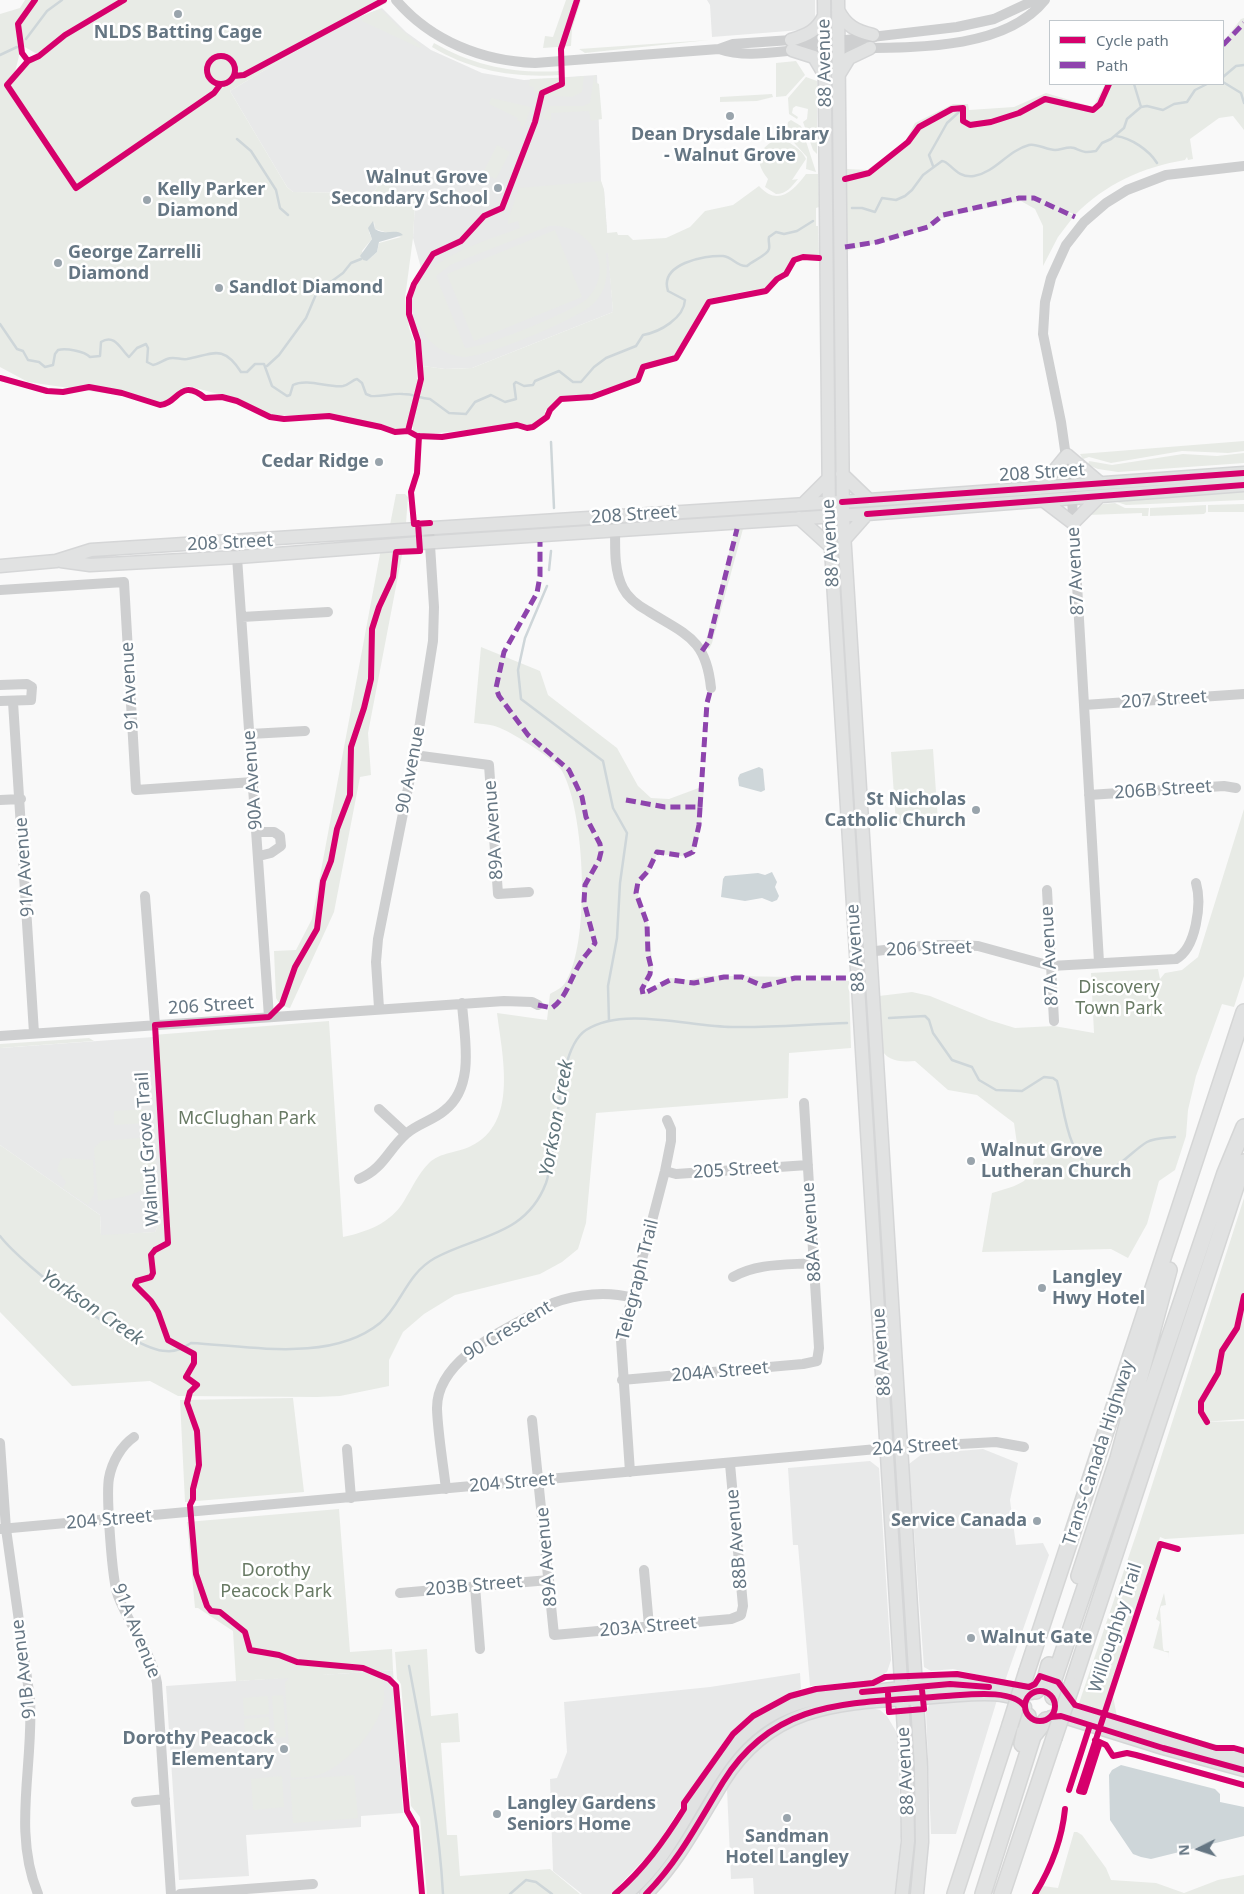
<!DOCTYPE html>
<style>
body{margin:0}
#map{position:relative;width:1244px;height:1894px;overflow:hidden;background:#f9f9f9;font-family:"Noto Sans",sans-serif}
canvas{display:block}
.legend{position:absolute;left:1049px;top:20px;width:175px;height:65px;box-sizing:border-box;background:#fff;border:1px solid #c1c8cd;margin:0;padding:6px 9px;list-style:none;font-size:15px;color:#657683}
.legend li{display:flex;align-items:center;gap:10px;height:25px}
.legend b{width:25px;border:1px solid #c1c8cd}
.north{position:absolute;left:1174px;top:1824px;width:50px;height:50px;-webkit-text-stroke:4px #fff;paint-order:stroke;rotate:266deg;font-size:14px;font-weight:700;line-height:20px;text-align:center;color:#657683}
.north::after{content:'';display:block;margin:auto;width:18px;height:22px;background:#657683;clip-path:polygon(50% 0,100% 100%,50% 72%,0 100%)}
</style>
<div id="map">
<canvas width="1244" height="1894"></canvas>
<ul class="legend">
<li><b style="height:6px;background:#d6006c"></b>Cycle path</li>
<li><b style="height:6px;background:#8e44ad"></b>Path</li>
</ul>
<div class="north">N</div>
</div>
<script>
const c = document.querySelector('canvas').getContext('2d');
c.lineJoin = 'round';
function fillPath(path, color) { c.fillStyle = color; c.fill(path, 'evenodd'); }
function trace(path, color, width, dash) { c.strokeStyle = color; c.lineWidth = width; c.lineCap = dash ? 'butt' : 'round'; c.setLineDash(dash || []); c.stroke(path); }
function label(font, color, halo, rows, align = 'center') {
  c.font = font + ' "Noto Sans",sans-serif'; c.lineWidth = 5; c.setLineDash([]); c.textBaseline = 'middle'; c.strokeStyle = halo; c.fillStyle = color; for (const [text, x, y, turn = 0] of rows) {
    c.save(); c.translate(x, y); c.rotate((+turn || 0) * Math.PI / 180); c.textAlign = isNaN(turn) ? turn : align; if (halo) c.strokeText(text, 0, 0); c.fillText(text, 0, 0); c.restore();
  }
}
fillPath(new Path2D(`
 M707 0H815V20L810 27 801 30 712 37 710 5Z
 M382 8 406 32 431 50 482 73 524 80 597 75 601 181 604 190 613 312 472 368 445 369 423 366 421 339 414 326 411 301 422 272 413 238 415 203 413 199 396 191 382 180 373 193 293 192 287 187 230 91 341 24Z
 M153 1037 164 1213 155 1232 101 1236 100 1215 0 1145V1048Z
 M983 1449 1018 1463 1010 1500 1016 1545 1043 1543 1049 1555 1005 1681 953 1669 931 1671 924 1667 909 1464 922 1454Z
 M870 1461 879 1468 891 1660 887 1672 873 1681 810 1686 798 1545H793L788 1468Z
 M393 1670 403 1813 361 1816V1827L246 1835 249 1876 179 1880 166 1686Z
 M800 1673 801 1689 780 1698 761 1708 730 1733 708 1764 655 1848 611 1894H582L553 1871 550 1779 557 1778 567 1752 564 1702 710 1687Z
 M977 1698 997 1700 956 1834H931L926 1712 929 1705 934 1701Z
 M871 1708 880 1710 887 1716 897 1733 901 1837 895 1894H754L753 1878 731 1879 727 1789 744 1763 768 1739 790 1726 835 1711Z`), '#e8e9e9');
fillPath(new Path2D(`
 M25 0H32L17 25 20 52 15 72 37 54 23 46C16 23 22 17 37 0H385L387 3 341 24 230 91 287 187 293 192 373 193 382 180C389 186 412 197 415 203L413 238 405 298 409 328 415 344 417 379 422 381 423 366 445 369 472 368 613 312 608 253H606C607 271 609 287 595 302 582 318 483 358 463 357 445 355 429 344 421 328 390 265 479 244 520 228L518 221 508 224V220L519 188 601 181 604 190 607 233 617 232 618 235H628L633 240 666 238 690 227 705 211 733 205 759 186C778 207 793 191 806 174H818L819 207 816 208V226H818L819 256H804L793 259 785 273 775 278 771 286 765 289 752 290 708 299 676 358 643 367 636 379 592 396 558 399 545 411 547 417C536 425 531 429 516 425L419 435 413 431V421L409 420 406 428 396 430 383 425 344 418 301 415H270L237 399 188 386 160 404 152 400 28 382 0 367V14L20 8ZM374 222 375 229 401 237 379 243 377 252 367 261 362 251 372 239 369 232ZM549 226C588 223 617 267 588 298 577 310 481 349 465 348L436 276 450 265Z
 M566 0H581L572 29 571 46 543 48 545 36 553 37Z
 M380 9 404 32 421 46 420 48 362 21V16Z
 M1244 18V130L1233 116 1219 118 1190 139 1193 159 1188 160 1187 157 1185 160C1143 167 1105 184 1075 215L1056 206 1074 216 1058 237 1043 266V226L1035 209 1021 201 941 218 929 229 846 251 847 169 867 170 905 142 915 123 953 104H968L969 110 1014 107 1046 93 1093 107 1105 84H1223V42L1241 19Z
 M709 40 585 53 579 49Z
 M434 43C474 66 515 74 561 71V75C514 78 472 71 432 47Z
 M796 61 805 75 786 96 776 97V63Z
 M596 75 595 82 599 84 602 119 591 121 589 111 551 113V121L542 118 544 111 550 106H583L590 103 594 76Z
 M584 76 582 92 572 97 543 95 562 87 565 78Z
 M806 77 817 81V154L813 150 803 122 807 119 808 109 796 106 793 108 792 113 798 117 797 119 789 114 788 98Z
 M561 78 559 85 541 91 540 94 534 93V87L529 86 530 79Z
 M772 94 773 97 757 101 720 102V97Z
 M491 98 531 107 524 127 520 126 521 122 517 120 518 118 489 104Z
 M791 120 801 126 816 172 806 169 807 157 786 134 788 122Z
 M779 138C788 141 803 150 806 159L792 180 798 179C791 187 787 194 776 194L765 187 768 179C753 160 758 148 779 138Z
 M497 145 510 152 496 179 483 173Z
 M555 230 582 297 474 341 447 274Z
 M1244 441V451L1228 453 1182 451 1111 463 1089 457 1083 459 1080 454Z
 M1244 453V463L1118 472 1098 469 1088 465 1089 461 1112 465 1183 454 1217 456Z
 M1244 490V500L1126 505 1117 502Z
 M396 494H405L408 497 406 523 390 525Z
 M1115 503 1125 508H1149L1148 516H1142V513L1088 515 1103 504Z
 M1244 504V512H1208V505Z
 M1206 505V512L1204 514 1150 516V508Z
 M743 529 712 643 709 649 705 644 735 530Z
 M403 550 368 733 371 775 360 777 334 912 290 1008C283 1007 279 1004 276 998L274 951 296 950 312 919 380 554 381 551Z
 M481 647 540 671 548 695 617 748 638 786 651 798 669 799 704 786C702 810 703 835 691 857L657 854 649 873 640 881 638 896 648 923 653 968 652 975 643 991 645 992 670 978 690 980 707 976H728L795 977V980L849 981 851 1048 789 1053 788 1098 596 1113 586 1223 578 1249 562 1262 540 1274 455 1295 424 1314 403 1332 389 1360V1386L340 1396 317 1397 178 1396 150 1381 72 1386 0 1312V1145L100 1215 101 1235 155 1232 164 1213 153 1035 329 1021 343 1237C367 1232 391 1223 404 1201 412 1188 418 1174 429 1163 440 1152 458 1153 471 1146 519 1123 502 1055 497 1013L547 1020 550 994C555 991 562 988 565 983 591 943 585 812 562 771 555 759 513 733 500 728 492 724 482 724 474 723Z
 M933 749 938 821 896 824 891 752Z
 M1244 809V976L1234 1007 1222 1004 1196 1076 1188 1110 1186 1136 1175 1170 1159 1181 1147 1224 1128 1258 1111 1249 982 1252 992 1193C1026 1183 1035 1182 1034 1144H1017L1014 1123 977 1095 948 1090 915 1061C904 1062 890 1062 883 1052L879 996 912 992 930 996 989 1020 1015 1028 1054 1026 1094 1033 1091 973 1158 969 1160 979 1165 973 1182 970 1198 957Z
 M89 1038 94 1041 0 1048V1044Z
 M146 1109V1123L114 1125V1111Z
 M152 1137C154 1148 157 1162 155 1173 149 1196 117 1198 98 1201L94 1148 101 1141Z
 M63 1158 93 1160 94 1194 88 1205 63 1188 66 1182 57 1170 60 1161Z
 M1244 1198V1419L1204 1422 1244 1421V1534L1165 1539 1160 1537 1110 1694 1113 1696 1117 1717 1078 1706 1137 1532Z
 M293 1398 304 1492 185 1502 180 1400Z
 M339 1509 350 1652 392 1649 393 1670 322 1675 382 1673C383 1681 385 1692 384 1700 379 1729 343 1770 314 1776 307 1778 298 1777 291 1778L285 1683 289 1678 236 1681 233 1631 198 1608H195L187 1522Z
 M1164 1593 1166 1605 1161 1606 1160 1609 1163 1648 1164 1651H1169L1168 1659 1169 1653 1153 1648 1160 1622 1156 1619Z
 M427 1649 431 1716 458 1713 460 1742 441 1743 447 1835H457L460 1876 550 1869 580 1894H427L420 1817 411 1806 401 1684 397 1679 395 1652Z
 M283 1695 286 1737 275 1738 272 1696Z
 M268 1696 269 1714 244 1716 243 1698Z
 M269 1717 270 1735 245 1737 244 1719Z
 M354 1775 358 1818 293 1823 290 1780Z
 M282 1776 284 1807 253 1810 251 1779Z
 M1074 1832H1077L1082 1835 1106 1868 1111 1880 1156 1883 1184 1893 1218 1880 1244 1875V1894H1038L1043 1886 1058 1888Z`), '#e8ebe6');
fillPath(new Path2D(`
 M373 221 375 229C384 236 396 228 403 235L379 242 377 252 367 261 363 260 360 256 372 239 368 228Z
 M759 767 763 769 765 790 761 792 739 786 738 778 740 774Z
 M772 872 777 882 775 887 779 896 777 900 772 902 762 898 745 901 721 897 723 879 725 876 758 873 765 875Z
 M1121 1765 1215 1789 1220 1794V1802L1244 1807V1836L1151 1859 1141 1857 1133 1854 1110 1820 1109 1775 1112 1770Z`), '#ced6d9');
trace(new Path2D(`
 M26 39 47 11 62 0
 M0 55 17 47
 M1223 77 1236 66 1244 65
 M1223 82 1241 93 1244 103
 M1134 84 1141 107
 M1116 136C1131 138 1149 150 1157 163
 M237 139 251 151 276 190 280 208 288 215
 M933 166 929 155 947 123 959 112
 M852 208H862L875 212 882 198 896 200 905 196 912 190 923 175 942 161C950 161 956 179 974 176 996 172 1007 151 1029 145 1036 143 1047 150 1055 150 1061 150 1068 146 1074 148 1084 152 1084 153 1096 151L1102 143 1111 139 1124 128 1127 119 1141 107 1147 106 1163 110 1174 104 1187 102 1195 90 1207 84
 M0 324 17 349 23 351 28 360 39 362 45 367 53 365 55 354 58 350C66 348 84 351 90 357L100 356 101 342C115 333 121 350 129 357L137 348 146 344 148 348 147 362 153 365C159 364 162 361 167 359 174 356 180 360 187 359 213 354 223 344 241 372H247L255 364H264L272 386 287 396 290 395 293 385C307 378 329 388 343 386 349 385 352 380 357 379L362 383 366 394 371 396C382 397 392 393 403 394 414 394 419 398 430 399L449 413 466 414 475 402 491 395 505 402 516 399 514 384 516 382 524 386 533 385 535 381 559 371 573 382H581L594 367 606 358 636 346 643 335C660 332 684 318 685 300L668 291C659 264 704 255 723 256 733 257 737 267 747 266 752 261 768 255 769 249 770 245 768 241 769 237L776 232 784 234 797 231 813 221
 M267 366 279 355 306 318 317 292 343 273 351 263 361 259
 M551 442 554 508
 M549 570 551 551
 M547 586 525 638 518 670 521 699 603 761 613 808 627 833 620 883 617 938 608 986 609 1021
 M889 1018 925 1016 929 1020 933 1033 952 1060 972 1067 979 1080 996 1090 1022 1091 1044 1077 1053 1078 1057 1081C1066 1115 1065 1153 1098 1174 1112 1175 1133 1150 1147 1142 1155 1138 1167 1138 1175 1137
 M0 1236C22 1265 132 1351 166 1351 176 1352 183 1348 191 1343 250 1346 331 1363 380 1323 401 1306 406 1274 435 1258 477 1235 526 1236 546 1183 559 1146 555 1050 586 1030 624 1006 690 1027 732 1027 770 1028 809 1024 847 1023
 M409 1666C423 1742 439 1817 443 1894
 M510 1894 526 1880 536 1882 552 1894`), '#ced6d9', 2.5);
const major = new Path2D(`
 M824 0 829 516 907 1779 908 1841 902 1894
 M838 0 843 516 921 1767 922 1842 917 1894
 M838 10C846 26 856 31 873 35
 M791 40C807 35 817 31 824 16
 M792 50 814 57 824 74
 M838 76 849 58 870 48
 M842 474 869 500
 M1040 488 1067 455 1100 483
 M1044 501 1073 523 1099 497
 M803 504 828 479
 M799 518 831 547
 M844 540 867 514
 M61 561 90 565 238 557 420 543 867 514 1244 485
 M0 566 56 561 91 550 869 500 1244 473
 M1071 1712 1244 1760
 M1051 1717 1061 1716 1163 1748 1244 1770
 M626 1894C668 1860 686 1812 716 1768 758 1705 805 1697 876 1691 901 1688 927 1684 952 1684 979 1684 1005 1690 1031 1693
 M646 1894C679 1861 699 1821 723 1782 777 1695 857 1704 946 1696 966 1695 1013 1688 1025 1707`);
const highway = new Path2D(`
 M1079 1576 1118 1458 1169 1270
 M1027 1671 1244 1012
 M1072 1685 1244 1162
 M1036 1691 1044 1683 1049 1665
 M1053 1697 1054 1679 1225 1173 1244 1127
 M1022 1744 1028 1716
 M955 1894 1010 1725
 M983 1894 1033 1736 1046 1720
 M1002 1894 1054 1738`);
trace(major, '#d5d6d7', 15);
trace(highway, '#d5d6d6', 18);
trace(new Path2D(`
 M396 0C431 41 482 61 535 63L719 49 733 44 791 40H846L957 27 994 19 1035 0
 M719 49C748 59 782 50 813 49 881 45 998 59 1045 0
 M615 517C616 539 612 567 623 588 628 598 639 606 648 611 686 635 706 638 711 688
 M236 543 269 1017
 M0 590 124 582 136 790 253 782
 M242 617 328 612
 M0 685 27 684 32 687 31 700 0 701
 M13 702 34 1033
 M1084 705 1244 694
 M250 734 305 731
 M414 755 489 765 498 894 529 892
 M1089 795 1224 786 1236 788
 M0 800 21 799
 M257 832H274L280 836 281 846 271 853 259 856
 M1047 890 1054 1021
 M145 896 155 1025
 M857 953 931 945H958L978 946 1051 966 1176 959C1196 948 1202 904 1196 883
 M1099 962 1072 499 1061 422 1043 334 1045 302 1051 278 1066 245 1084 222 1106 203 1127 190 1166 175 1244 166
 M379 1008 376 962 378 939 416 748 433 641 434 607 429 530
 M0 1036 504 1001 532 1002 538 1005
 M379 1109 406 1134
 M665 1171 676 1174 808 1165
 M359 1179C384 1168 387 1151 406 1134 417 1124 434 1120 445 1110 476 1085 464 1037 462 1003
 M733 1277C757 1263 786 1265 814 1263
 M622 1380 803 1364 817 1361 819 1348 804 1103
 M532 1420 554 1635 731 1619 741 1615 743 1606 730 1464
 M134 1437C121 1446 112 1462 109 1478 106 1495 112 1581 118 1596 130 1627 151 1651 157 1683L171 1894
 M0 1443 6 1529 30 1699C34 1764 12 1831 38 1894
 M347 1449 351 1498
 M630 1472 621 1340 665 1171 671 1141V1129L667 1120
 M446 1489C443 1463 438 1435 437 1409 436 1356 514 1326 553 1303 577 1294 608 1291 632 1298
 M0 1529 888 1448 996 1442 1024 1447
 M644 1570 649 1626
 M475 1586 480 1649
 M400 1593 549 1580
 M136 1802 165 1799
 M180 1894 313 1884`), '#cecfd0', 10);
trace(major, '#e1e2e2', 12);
trace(highway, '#e1e2e2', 15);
const highwayBridge = new Path2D(`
 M1010 1725 1027 1671
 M1054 1738 1072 1685`);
trace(highwayBridge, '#d5d6d6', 18, []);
trace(highwayBridge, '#e1e2e2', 15);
trace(new Path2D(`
 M1223 45 1244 23
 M845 247 877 242 928 227 943 215 1019 198H1034L1075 217
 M702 651 709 641 737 529
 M626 800 665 807H700L699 825 693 852 684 856 657 852 648 871 638 882 636 893 647 923 648 955 651 967 650 974 642 989 643 994 670 980 694 983 724 977H742L763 986 795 978H851
 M700 807 707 703 711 688
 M538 1005 552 1008C568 996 570 978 581 962 585 955 591 950 595 943L584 902 585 885 599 860 601 852 600 844 586 817 582 797 569 770 528 735 499 696 496 688 504 652 537 593 540 576V542`), '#8e44ad', 5, [10, 5]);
trace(new Path2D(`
 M124 0 65 35 39 56 28 61 7 85 76 188 214 93 220 85
 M207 70a14 14 0 1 1 28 0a14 14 0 1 1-28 0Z
 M28 61 22 53 18 24 35 0
 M234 76 244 75 384 0
 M845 179 869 173 908 142 919 127 952 109 963 108V121L970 125 991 122 1019 113 1045 99 1093 110 1100 104 1109 84
 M0 378 47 391 63 392 89 387 122 393 160 405C178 404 180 377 205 398L222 397 237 401 270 417 284 419 329 416 381 427 395 432 408 431 417 436 442 437 517 425 527 428 533 427 547 417 550 410 561 399 592 397 638 380 643 367 676 358 709 302 766 291 777 279 786 274 794 260 803 257 819 258
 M408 431 421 379 418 341 409 314V298L414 284 433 254 461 241 484 216 502 208 535 122 542 93 562 84 561 49 577 0
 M419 436 417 473 411 492 414 524 430 523
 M842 502 1244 473
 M867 514 1244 485
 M418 523 420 551 396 552 393 577 379 607 372 629 371 679 364 708 351 747 350 795 337 829 331 861 323 881 317 929 295 967 282 1004 269 1017 155 1025 168 1243 155 1250 151 1255 153 1273 151 1277 137 1281 135 1285 151 1301 158 1312 168 1340 194 1354V1363L186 1377 197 1385 190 1392 187 1403 197 1431 199 1465 193 1489V1499L190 1505 196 1574 207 1606 211 1611 220 1612 245 1632 250 1650 279 1655 297 1662 363 1668 389 1679 396 1686 405 1789 407 1811 416 1827 422 1894
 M1207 1422 1201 1412V1402L1218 1373 1222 1351 1237 1328 1244 1296
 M1025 1706a15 15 0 1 1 30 0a15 15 0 1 1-30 0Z
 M862 1692 950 1684 989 1687
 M888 1694 889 1712 924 1709 922 1690
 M1051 1717 1061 1716 1163 1748 1244 1770
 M1095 1740 1106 1745 1113 1756 1127 1753 1136 1755 1244 1785
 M1100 1742 1084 1792 1079 1791 1160 1544 1178 1549
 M1069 1790 1090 1725
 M615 1894C644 1869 664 1841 684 1809V1803L733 1734 753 1716 790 1696 816 1689 873 1683 885 1677 957 1674 1029 1687 1035 1684 1040 1676 1058 1682 1075 1705 1216 1748H1234L1244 1751
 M646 1894C679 1861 699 1821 723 1782 777 1695 857 1704 946 1696 966 1695 1013 1688 1025 1707
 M1035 1894C1051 1868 1062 1839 1065 1809`), '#d6006c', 6);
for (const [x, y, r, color] of [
 [178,14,5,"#99a4ac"],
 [730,116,5,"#99a4ac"],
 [498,188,5,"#99a4ac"],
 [147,200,5,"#99a4ac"],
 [58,263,5,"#99a4ac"],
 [219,288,5,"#99a4ac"],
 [379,462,5,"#99a4ac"],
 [976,810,5,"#99a4ac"],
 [971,1161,5,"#99a4ac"],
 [1042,1288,5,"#99a4ac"],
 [1037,1521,5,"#99a4ac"],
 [971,1638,5,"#99a4ac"],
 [284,1749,5,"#99a4ac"],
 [497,1814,5,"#99a4ac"],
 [787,1818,5,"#99a4ac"]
]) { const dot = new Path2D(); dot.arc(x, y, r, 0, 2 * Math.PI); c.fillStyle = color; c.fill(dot); trace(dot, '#fff', 2); }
label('bold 18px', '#657683', '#fff', [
 ["NLDS Batting Cage",178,33,"center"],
 ["Dean Drysdale Library",730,135,"center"],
 ["- Walnut Grove",730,156,"center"],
 ["Walnut Grove",488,178,"right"],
 ["Secondary School",488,199,"right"],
 ["Kelly Parker",157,190],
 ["Diamond",157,211],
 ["George Zarrelli",68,253],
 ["Diamond",68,274],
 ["Sandlot Diamond",229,288],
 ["Cedar Ridge",369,462,"right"],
 ["St Nicholas",966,800,"right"],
 ["Catholic Church",966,821,"right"],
 ["Walnut Grove",981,1151],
 ["Lutheran Church",981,1172],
 ["Langley",1052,1278],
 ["Hwy Hotel",1052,1299],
 ["Service Canada",1027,1521,"right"],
 ["Walnut Gate",981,1638],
 ["Dorothy Peacock",274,1739,"right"],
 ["Elementary",274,1760,"right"],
 ["Langley Gardens",507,1804],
 ["Seniors Home",507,1825],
 ["Sandman",787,1837,"center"],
 ["Hotel Langley",787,1858,"center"]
], 'left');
label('18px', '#657683', '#fff', [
 ["88 Avenue",825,63,-91],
 ["208 Street",1042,473,-4],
 ["208 Street",634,515,-4],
 ["208 Street",230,543,-3],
 ["88 Avenue",831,543,-93],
 ["87 Avenue",1076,571,-93],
 ["91 Avenue",130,686,-93],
 ["207 Street",1164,700,-4],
 ["90 Avenue",411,770,-79],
 ["90A Avenue",253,780,-94],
 ["206B Street",1163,790,-4],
 ["89A Avenue",494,830,-94],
 ["91A Avenue",25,867,-94],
 ["88 Avenue",856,948,-94],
 ["206 Street",929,949,-2],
 ["87A Avenue",1050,956,-93],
 ["206 Street",211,1006,-4],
 ["Walnut Grove Trail",148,1149,-94],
 ["205 Street",736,1170,-4],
 ["88A Avenue",812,1232,-94],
 ["Telegraph Trail",638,1280,-76],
 ["90 Crescent",508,1331,-31],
 ["88 Avenue",882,1352,-94],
 ["204A Street",720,1372,-5],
 ["204 Street",915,1447,-4],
 ["Trans-Canada Highway",1099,1453,-72],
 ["204 Street",512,1483,-5],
 ["204 Street",109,1520,-5],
 ["88B Avenue",737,1539,-95],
 ["89A Avenue",547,1557,-95],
 ["203B Street",474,1586,-5],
 ["203A Street",648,1627,-5],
 ["Willoughby Trail",1116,1628,-72],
 ["91A Avenue",136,1631,68],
 ["91B Avenue",24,1669,-97],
 ["88 Avenue",906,1771,-93]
]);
label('18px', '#687a64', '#fff', [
 ["Discovery",1119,988],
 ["Town Park",1119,1009],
 ["McClughan Park",247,1119],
 ["Dorothy",276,1571],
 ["Peacock Park",276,1592]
]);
label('italic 19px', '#60757c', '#fff', [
 ["Yorkson Creek",557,1118,-80],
 ["Yorkson Creek",92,1308,34]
]);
</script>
